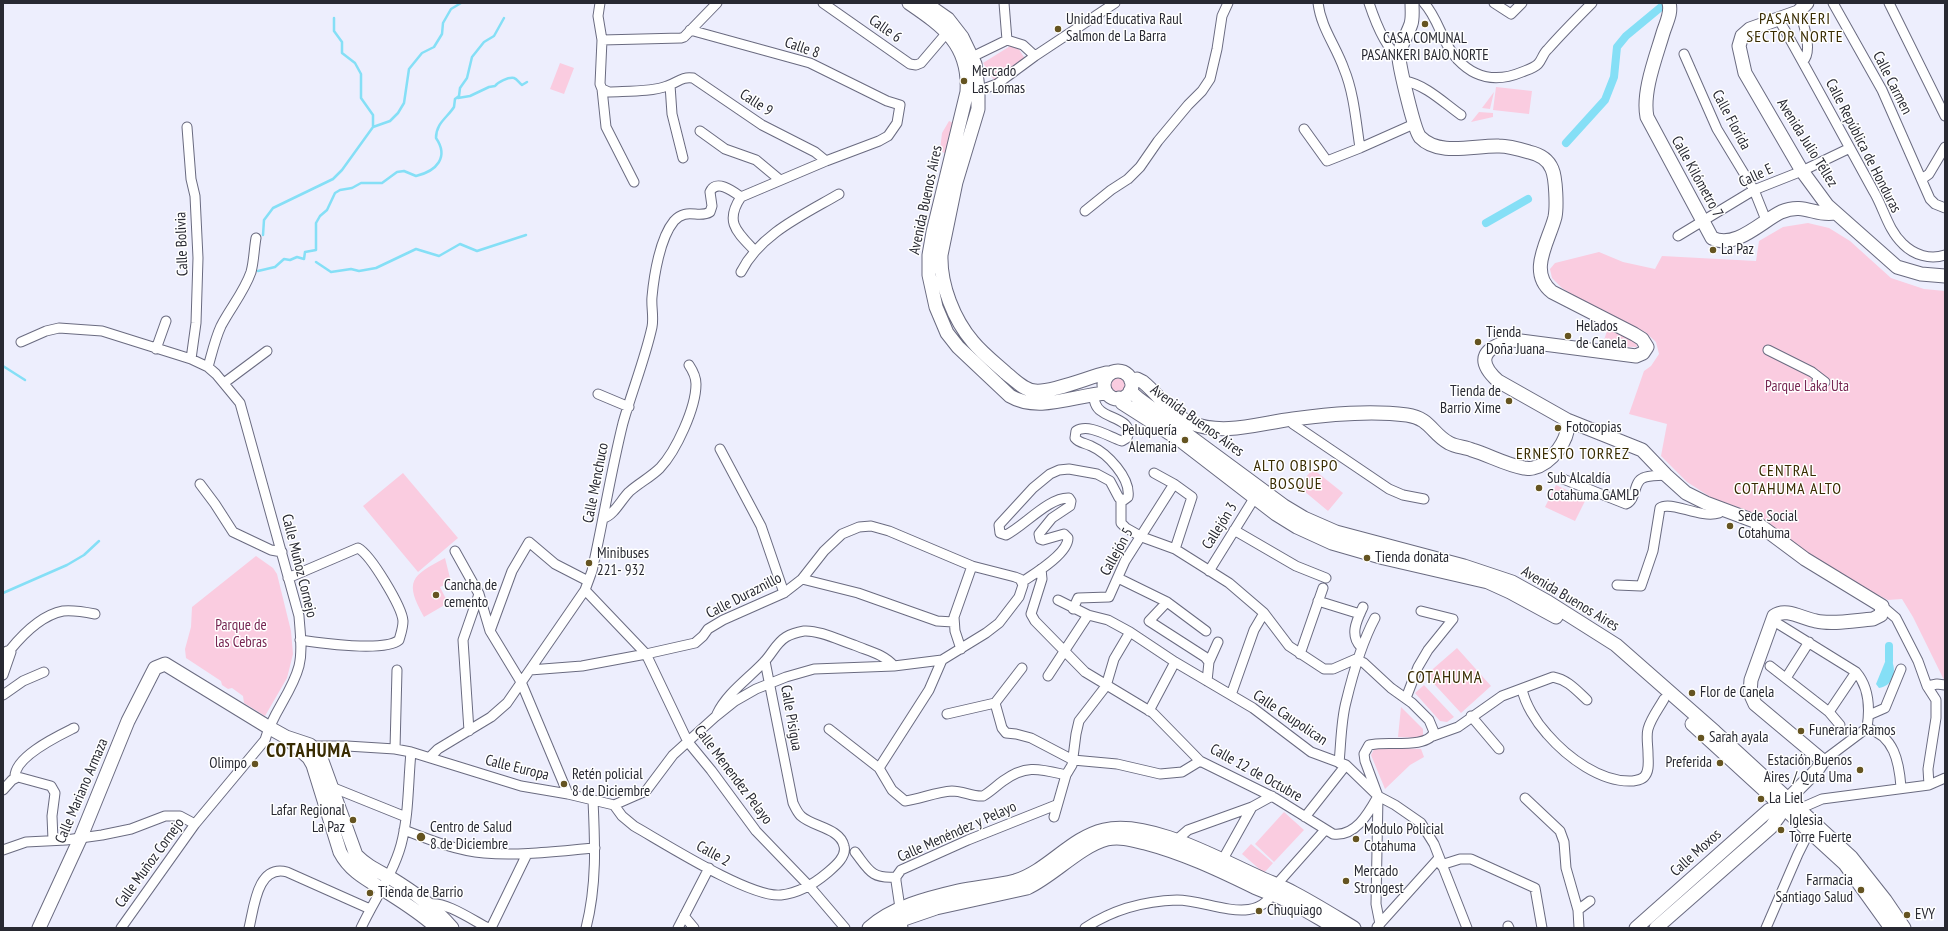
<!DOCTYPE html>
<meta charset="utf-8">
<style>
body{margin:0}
#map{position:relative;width:1948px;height:931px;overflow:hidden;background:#edeefd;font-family:"PT Sans Narrow",sans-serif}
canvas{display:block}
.frame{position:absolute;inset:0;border:4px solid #282932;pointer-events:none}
</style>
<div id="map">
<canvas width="1948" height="931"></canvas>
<div class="frame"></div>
</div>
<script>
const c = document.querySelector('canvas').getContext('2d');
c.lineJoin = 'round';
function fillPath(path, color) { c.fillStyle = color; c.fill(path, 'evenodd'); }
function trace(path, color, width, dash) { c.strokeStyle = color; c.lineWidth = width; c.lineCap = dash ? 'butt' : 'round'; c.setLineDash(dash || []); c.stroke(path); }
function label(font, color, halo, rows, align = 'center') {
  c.font = font + ' "PT Sans Narrow",sans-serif'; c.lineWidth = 3; c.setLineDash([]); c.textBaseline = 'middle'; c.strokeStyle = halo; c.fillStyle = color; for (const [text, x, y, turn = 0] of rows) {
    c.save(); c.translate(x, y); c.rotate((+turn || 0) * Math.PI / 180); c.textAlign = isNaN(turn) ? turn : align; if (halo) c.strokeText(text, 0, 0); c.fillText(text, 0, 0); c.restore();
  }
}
fillPath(new Path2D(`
 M1015 43 1027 62 995 82 983 63Z
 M560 63 574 68 564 94 550 89Z
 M1496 87 1532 91 1529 114 1493 110Z
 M1494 92 1490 109 1482 108Z
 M1479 112 1493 113V117L1471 122Z
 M949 121 956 124 951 158 940 150 942 133Z
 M1808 223 1829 228 1850 241 1891 278 1924 289 1945 291V682L1913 617 1902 599 1888 600 1870 591 1825 566 1754 513 1712 498 1687 482 1661 456 1667 424 1629 414 1644 371 1651 366 1659 354 1656 342 1645 332 1581 300 1562 288 1552 278 1550 269 1555 263 1599 252 1623 262 1655 269 1662 256 1756 261 1759 241 1783 227Z
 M1608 328 1636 342 1637 347 1602 346Z
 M1111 385a7 7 0 1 1 14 0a7 7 0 1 1-14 0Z
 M1313 469 1343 493 1328 511 1298 486Z
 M403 473 458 538 418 572 363 506Z
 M1556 485 1586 499 1575 521 1545 507Z
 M256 556 273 568 277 574 291 631 293 654 287 678 265 716 244 703 243 696 232 688 228 689 222 685 221 681 186 658 185 649 191 627 192 607Z
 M445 558 451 582 440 587 448 603 424 617C404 581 411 576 445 558Z
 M1457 648 1491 686 1461 713 1426 675Z
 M1424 685 1454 717 1447 722 1440 721 1415 693Z
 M1401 707 1423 729V736L1420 738 1398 737Z
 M1379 747 1421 749 1424 757 1410 765 1385 789 1371 755 1374 749Z
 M1284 812 1304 830 1274 862 1255 844Z
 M1773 815 1775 816 1651 928H1646Z
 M1251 844 1273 863 1264 873 1242 854Z`), '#facce0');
fillPath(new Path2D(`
 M1892 661C1897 673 1892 686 1879 688L1876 684 1885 662Z`), '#85dff6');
trace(new Path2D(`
 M334 18V31L342 42V53L355 63 361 74V98L373 115V126
 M458 98 470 96 489 87 495 86C498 82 508 77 514 78 517 79 519 83 522 85L527 82
 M263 235 264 220 273 208 333 179 342 170 373 127 390 121 398 113 404 103 409 69 422 53 434 47 442 34 443 23 451 9 461 3
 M316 262 331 272 351 269 359 271 376 268 416 249 439 256 460 244 477 251 526 235
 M258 271 275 267 284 259 290 260 297 257 304 259 305 252 316 250V223L320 216 327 210 335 193 340 190 352 188 361 183H382L397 172 404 171 416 176C437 171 449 157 436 138 436 123 447 118 454 107L455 99 459 96 460 88 467 78 472 57 484 42 494 36 504 18
 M3 366 25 380
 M3 593 67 565 84 555 99 541`), '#85dff6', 2.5);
trace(new Path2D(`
 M1566 143 1605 100 1614 77 1617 47 1626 36 1661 7
 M1486 223 1528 199
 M1889 661V646`), '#85dff6', 8);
const street = new Path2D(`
 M600 3 598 16 602 40 600 84 602 89 606 127 634 182
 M823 3 910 64 916 65 921 63 950 29
 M1004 3 1007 40
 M1318 3C1321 28 1336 46 1344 69 1354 93 1356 122 1360 148L1414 124
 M1369 3C1374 18 1385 48 1399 57
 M1424 3C1439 19 1442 44 1458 60 1476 79 1498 82 1522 72 1527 70 1534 68 1538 64 1542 60 1543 53 1548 49 1562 33 1577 18 1592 3
 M1494 3 1511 14 1522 3
 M1833 3 1882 90 1930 199 1935 204 1945 208
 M1889 3 1945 116
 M1798 12C1804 22 1813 52 1803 61
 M1778 18C1811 76 1842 134 1874 192 1884 209 1888 230 1903 244 1914 255 1930 260 1945 255
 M690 30 810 63 887 101 900 105 897 123 888 136 879 141 826 161 741 197C724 222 737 232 755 251
 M602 40 681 38 684 37 717 3
 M1007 40 1023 45 1035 56
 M1684 54 1717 129 1754 190 1766 220
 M972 57 1007 40
 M1405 81C1426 85 1444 103 1461 115
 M670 85 672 114 683 158
 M602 89 609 92C626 91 652 92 667 86 677 83 682 76 693 78L762 125 815 152 826 161
 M978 89 986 88 997 84 1035 56 1115 3
 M187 127 191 179 195 196 198 258 196 323 191 359
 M1304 129 1327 161 1360 148
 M700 131 725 149 756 160 780 180
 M1922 179 1929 174 1945 147
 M1085 211 1111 190 1128 179 1140 167 1158 141 1188 105 1202 91 1210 79 1217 49 1222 16 1228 3
 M1678 236 1754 190 1802 171 1850 148
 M741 272C760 234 803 215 839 194
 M21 342 46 331 59 328 102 331 191 359 208 367 216 374 240 403 299 616C300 632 303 650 299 666 292 693 272 713 265 740L195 824 121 928
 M156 349 166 321
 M1768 350 1812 372 1825 382 1818 383 1817 381 1820 379
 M208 367C212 353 215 339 221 326 231 307 244 292 251 272 254 261 254 249 256 238
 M224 383 267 351
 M598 394 629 407
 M1291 419 1293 424 1389 489 1403 495 1424 499
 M720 449 761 526 784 593
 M1154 473 1174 484 1192 497 1175 549
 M1563 479 1626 504C1637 499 1633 482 1643 478 1649 475 1659 476 1666 475
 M200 484 215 504 233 532 271 550 282 552
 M1121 500V523L1126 528 1142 537 1175 549 1229 583 1264 613 1289 646 1324 669H1333L1356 659 1364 663 1391 688 1412 703 1429 720 1434 732C1429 748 1391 742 1376 744L1369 745 1364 754 1365 761 1378 796 1376 904 1380 924
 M604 518C614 515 621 500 629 492 639 483 651 477 660 468 676 451 696 408 696 384 696 377 693 371 689 365
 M1234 530 1296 566 1326 578
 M455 551 479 594 490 631 521 682 568 794
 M1041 569 1042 579 1031 614 1035 621 1085 672 1153 713 1200 761 1275 798 1333 834C1355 837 1368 814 1377 798
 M1209 571 1255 497
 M288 578 358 548C371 555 402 607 403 621 403 628 401 633 399 640 385 652 320 643 300 640
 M1118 578 1167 602 1206 631
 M802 579 858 593 937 621 953 622
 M1022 582C1034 574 1068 554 1068 538L1064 534 1043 540 1040 539 1039 534 1052 518 1070 506 1071 501 1069 498C1049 497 1024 526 1006 535L1000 533 999 525 1033 488 1050 474 1059 470 1069 469 1097 474 1110 481 1119 498 1124 500 1128 497C1131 478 1107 453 1091 446 1085 443 1079 443 1075 438L1076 431C1089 423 1109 437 1122 441L1127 438C1134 420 1110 419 1101 411 1095 407 1094 400 1093 394
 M1617 585 1641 586 1653 551 1660 508C1671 500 1700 519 1719 513L1722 508
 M585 590 646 654 688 742 711 770 756 831 810 887 845 928
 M1058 600 1088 615 1108 620 1130 632 1175 662 1253 708 1311 752 1346 765 1378 796 1395 805 1421 823 1434 844 1467 928
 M1318 601 1360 614
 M1167 602 1149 621 1205 657 1209 662
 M1882 606 1896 618 1918 661 1927 686 1936 700V718L1928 769 1929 785
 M1073 609 1078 598 1109 597 1125 561 1174 484
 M1772 620 1856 672C1869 687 1870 709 1867 728L1823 761
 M490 631 512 571 529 542 555 564 588 581
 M1361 647C1349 635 1357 620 1363 607
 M961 649 955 631 954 617 972 566
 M10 650C23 634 42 615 63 611 73 610 85 612 95 614
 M3 654 7 651 11 652 3 675
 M1300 654 1323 588
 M1770 666 1829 712 1840 725
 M1048 676 1088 615
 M1786 678 1809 642
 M1207 681 1209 662 1218 642
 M1927 686 1937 684 1945 685
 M1522 689C1525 704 1536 722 1547 734 1567 757 1601 783 1633 781 1638 780 1641 780 1644 777 1650 771 1648 761 1648 753 1648 746 1646 736 1648 729 1651 718 1659 708 1664 699
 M3 695 23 681 44 672
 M1231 695 1254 630 1264 613
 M1406 698 1418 667 1428 650 1453 619 1421 611
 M995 703 1002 728 1006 733 1016 734 1031 738 1073 760 1117 764 1160 774 1182 772 1200 761
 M1149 711 1175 662
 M1829 712 1856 672
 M717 714C727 693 748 679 764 662 772 654 776 643 786 637 791 634 798 632 804 631 819 630 839 640 854 645 868 651 884 654 894 666
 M947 714 995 703 1022 668
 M1869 715 1885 708 1901 669
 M1471 716 1499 749
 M1867 728C1894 736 1899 761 1901 787
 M829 729 879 768 892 790 905 801C920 799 936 792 952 791 963 791 973 797 983 796 990 792 996 786 1003 781 1026 764 1040 769 1066 775
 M469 731 463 640 479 594
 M1433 736 1458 727 1502 696 1553 677C1568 680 1576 690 1587 700
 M308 746H347L395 749 411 752 521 786 568 794 614 805 646 791 673 755 715 717 735 701 756 689 786 677 814 669 894 666 942 660 986 633 999 623 1019 597 1023 585 1020 579 1015 577 972 566 889 531 871 526 859 527 842 534 824 551 802 579 784 593 723 620 708 629 703 636 695 643 646 654 582 666 530 670
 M395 749 397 670
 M430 757 438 749 491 717 507 703 585 590 592 571C603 522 611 471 623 423 632 391 645 359 652 327 654 317 651 306 652 297 654 275 660 238 674 221 686 207 699 219 710 212L712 206 710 192C716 178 734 192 741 197
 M1339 763C1341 743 1341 721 1346 702 1353 673 1361 644 1375 618
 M879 768 929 690 942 660
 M15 778C13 757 58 736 74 728
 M329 786 406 817
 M3 790 12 780 18 777 51 786 55 793 52 816 53 840
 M1525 798 1560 831 1564 842 1566 868 1578 910 1579 928
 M614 805 622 816 634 826C664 843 750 898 781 895 799 893 814 884 827 873 834 867 847 857 844 846 840 828 813 827 801 816 797 812 795 807 793 803L765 661
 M1799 809 1822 799 1929 785 1945 778
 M1054 817 1066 775 1072 765 1076 734 1079 721 1106 686 1114 659 1130 632
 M1305 817 1346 765
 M404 830C430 840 457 851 484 853 521 856 558 851 595 848
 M1173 843 1188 830 1252 807 1272 796
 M3 850 26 842 66 840 102 835 131 829 165 816H180L195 824
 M855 852C869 870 871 879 896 877
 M1223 859 1252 807
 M1441 865 1460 859H1471L1535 888 1542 928
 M430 904C445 901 474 921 488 928
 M1578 910 1590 901
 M684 916 694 928
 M1508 926 1509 928
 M1377 927 1439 858
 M249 928C254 908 257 864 287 872L370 909
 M361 928C374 900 393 874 401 845 409 815 408 783 411 752
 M491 928 527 854
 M586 928C597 885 595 843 593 800
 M678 928 709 868
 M903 928 896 881V877L901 870 968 840 1056 805
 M1085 928C1112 910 1145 901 1177 900 1211 900 1261 931 1277 884L1325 830
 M1766 928 1798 854 1811 828`);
const secondary = new Path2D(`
 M909 3C944 27 970 45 967 92L933 232 929 255V275L936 307 947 333 958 347 1010 396C1039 413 1075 395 1107 393
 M925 3 948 19 962 37 975 64 978 89V109L956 182 941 255C940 285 954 320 973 342 983 354 996 364 1007 374 1016 381 1024 390 1035 391 1051 393 1089 377 1106 373H1110
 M1412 3C1412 10 1413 18 1411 24 1408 34 1398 48 1399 58 1400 69 1414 130 1420 137 1439 157 1475 145 1499 146 1509 146 1519 149 1529 152 1538 154 1548 159 1552 169 1556 178 1557 207 1555 217 1549 241 1527 272 1552 292L1634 334 1642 339 1647 347 1643 353 1636 356 1513 340C1485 347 1474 359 1498 381L1567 420 1642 450 1666 475 1686 493 1706 503 1754 521 1805 559 1882 606 1881 615 1873 619C1857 620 1832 625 1816 621 1803 619 1786 607 1774 616L1751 680 1750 693 1755 704 1823 761 1817 770 1779 808 1769 810 1636 928
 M1669 3C1672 13 1666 23 1663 33 1656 57 1642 92 1647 117L1712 238C1735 250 1762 221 1781 212 1805 202 1815 217 1835 213
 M1807 3 1798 12 1750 29 1742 36 1739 46 1745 73 1802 171 1827 205 1897 267 1921 274 1945 276
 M1104 385a14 14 0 1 1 28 0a14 14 0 1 1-28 0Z
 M1131 381 1137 379 1143 382C1159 395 1171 415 1191 423 1224 436 1260 423 1293 419 1330 414 1370 410 1407 415 1430 418 1432 434 1449 443 1456 447 1465 447 1472 450 1489 455 1506 465 1524 468 1526 468 1530 469 1533 468 1551 464 1571 439 1567 420
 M1130 391 1139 399 1284 506 1304 518 1336 532 1464 566 1512 582 1548 602 1616 645 1715 732 1851 857 1885 900 1904 928
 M1119 398 1122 403 1180 440 1276 514 1297 527 1332 543 1384 558 1488 582 1510 592 1556 617
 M1692 724 1845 864 1891 928
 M289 740 309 758 313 765 340 852C350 871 366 879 384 890 403 902 421 913 437 928
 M39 928 80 839 128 721 155 668 165 664 268 727 286 737 310 745 319 754 322 761 356 855C367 866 376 870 389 877 415 893 432 905 452 928
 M869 928C892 907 928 898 958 891 977 887 996 886 1015 881 1048 871 1070 838 1104 830 1149 819 1220 860 1261 878 1272 883 1283 887 1294 893 1315 904 1334 916 1354 928
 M885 928 901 920 936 908 1027 888C1053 876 1080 846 1107 839 1120 836 1133 840 1145 843 1183 853 1217 869 1252 886 1264 892 1276 895 1288 901 1305 909 1320 919 1336 928
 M1656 928 1771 827 1779 816V808`);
trace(street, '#6a6b80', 11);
trace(secondary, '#6a6b80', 15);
trace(street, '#fff', 9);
trace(secondary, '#fff', 13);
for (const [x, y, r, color] of [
 [1425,24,4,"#655421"],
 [1058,29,4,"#655421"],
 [964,81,4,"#655421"],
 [1713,250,4,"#655421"],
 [1568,336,4,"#655421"],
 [1478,342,4,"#655421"],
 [1509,401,4,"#655421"],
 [1558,428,4,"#655421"],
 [1185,440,4,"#655421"],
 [1539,488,4,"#655421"],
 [1730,526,4,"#655421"],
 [1367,558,4,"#655421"],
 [589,563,4,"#655421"],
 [436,595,4,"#655421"],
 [1692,693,4,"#655421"],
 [1801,731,4,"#655421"],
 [1701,738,4,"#655421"],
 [1720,763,4,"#655421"],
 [255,764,4,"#655421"],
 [1860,770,4,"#655421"],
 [564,784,4,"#655421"],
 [1761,799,4,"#655421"],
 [353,820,4,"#655421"],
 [1781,830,4,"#655421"],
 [421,837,5,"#655421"],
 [1356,839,4,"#655421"],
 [1346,881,4,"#655421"],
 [1861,890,4,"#655421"],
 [370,893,4,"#655421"],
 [1259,911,4,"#655421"],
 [1907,915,4,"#655421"]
]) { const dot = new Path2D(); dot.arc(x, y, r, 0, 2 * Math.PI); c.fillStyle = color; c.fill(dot); trace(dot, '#fff', 1.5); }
label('15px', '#282932', '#fff', [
 ["Unidad Educativa Raul",1066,20],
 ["Salmon de La Barra",1066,37],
 ["CASA COMUNAL",1425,39,"center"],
 ["PASANKERI BAJO NORTE",1425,56,"center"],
 ["Mercado",972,72],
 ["Las Lomas",972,89],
 ["La Paz",1721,250],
 ["Helados",1576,327],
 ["de Canela",1576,344],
 ["Tienda",1486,333],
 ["Doña Juana",1486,350],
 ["Tienda de",1501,392,"right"],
 ["Barrio Xime",1501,409,"right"],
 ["Fotocopias",1566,428],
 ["Peluquería",1177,431,"right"],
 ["Alemania",1177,448,"right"],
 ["Sub Alcaldía",1547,479],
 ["Cotahuma GAMLP",1547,496],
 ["Sede Social",1738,517],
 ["Cotahuma",1738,534],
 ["Minibuses",597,554],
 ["221- 932",597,571],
 ["Tienda donata",1375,558],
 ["Cancha de",444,586],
 ["cemento",444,603],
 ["Flor de Canela",1700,693],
 ["Funeraria Ramos",1809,731],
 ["Sarah ayala",1709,738],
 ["Estación Buenos",1852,761,"right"],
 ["Aires / Quta Uma",1852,778,"right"],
 ["Preferida",1712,763,"right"],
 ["Olimpo",247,764,"right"],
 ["Retén policial",572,775],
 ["8 de Diciembre",572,792],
 ["La Liel",1769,799],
 ["Lafar Regional",345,811,"right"],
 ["La Paz",345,828,"right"],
 ["Iglesia",1789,821],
 ["Torre Fuerte",1789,838],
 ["Centro de Salud",430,828],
 ["8 de Diciembre",430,845],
 ["Modulo Policial",1364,830],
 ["Cotahuma",1364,847],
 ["Mercado",1354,872],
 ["Strongest",1354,889],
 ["Farmacia",1853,881,"right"],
 ["Santiago Salud",1853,898,"right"],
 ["Tienda de Barrio",378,893],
 ["Chuquiago",1267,911],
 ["EVY",1915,915]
], 'left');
label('15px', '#282932', '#fff', [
 ["Calle 6",885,29,35],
 ["Calle 8",802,48,19],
 ["Calle Carmen",1892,83,63],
 ["Calle 9",756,103,33],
 ["Calle Florida",1731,120,62],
 ["Avenida Julio Téllez",1807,143,58],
 ["Calle República de Honduras",1863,146,63],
 ["Calle E",1756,176,-25],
 ["Calle Kilómetro 7",1697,177,61],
 ["Avenida Buenos Aires",926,200,-78],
 ["Calle Bolivia",182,244,-92],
 ["Avenida Buenos Aires",1197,421,36],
 ["Calle Menchuco",596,483,-79],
 ["Callejón 3",1220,526,-58],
 ["Callejón 5",1117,552,-61],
 ["Calle Muñoz Cornejo",299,566,76],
 ["Calle Duraznillo",744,596,-27],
 ["Avenida Buenos Aires",1570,599,31],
 ["Calle Pisigua",791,718,80],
 ["Calle Caupolican",1290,718,34],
 ["Calle Europa",517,768,14],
 ["Calle 12 de Octubre",1256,773,29],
 ["Calle Menendez Pelayo",733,775,53],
 ["Calle Mariano Armaza",82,791,-67],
 ["Calle Menéndez y Pelayo",957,832,-24],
 ["Calle Moxos",1696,853,-42],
 ["Calle 2",713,854,29],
 ["Calle Muñoz Cornejo",150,863,-54]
]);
label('15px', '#762652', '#fff', [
 ["Parque Laka Uta",1807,387],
 ["Parque de",241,626],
 ["las Cebras",241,643]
]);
c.letterSpacing = '1px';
label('16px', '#382b00', '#fff', [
 ["PASANKERI",1795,19],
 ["SECTOR NORTE",1795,37],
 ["ERNESTO TORREZ",1573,454],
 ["ALTO OBISPO",1296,466],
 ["BOSQUE",1296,484],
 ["CENTRAL",1788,471],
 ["COTAHUMA ALTO",1788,489]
]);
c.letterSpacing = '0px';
c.letterSpacing = '1px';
label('17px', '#382b00', '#fff', [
 ["COTAHUMA",1445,678]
]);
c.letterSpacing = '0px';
c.letterSpacing = '1px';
label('bold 19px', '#382b00', '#fff', [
 ["COTAHUMA",309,752]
]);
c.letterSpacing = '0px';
</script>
